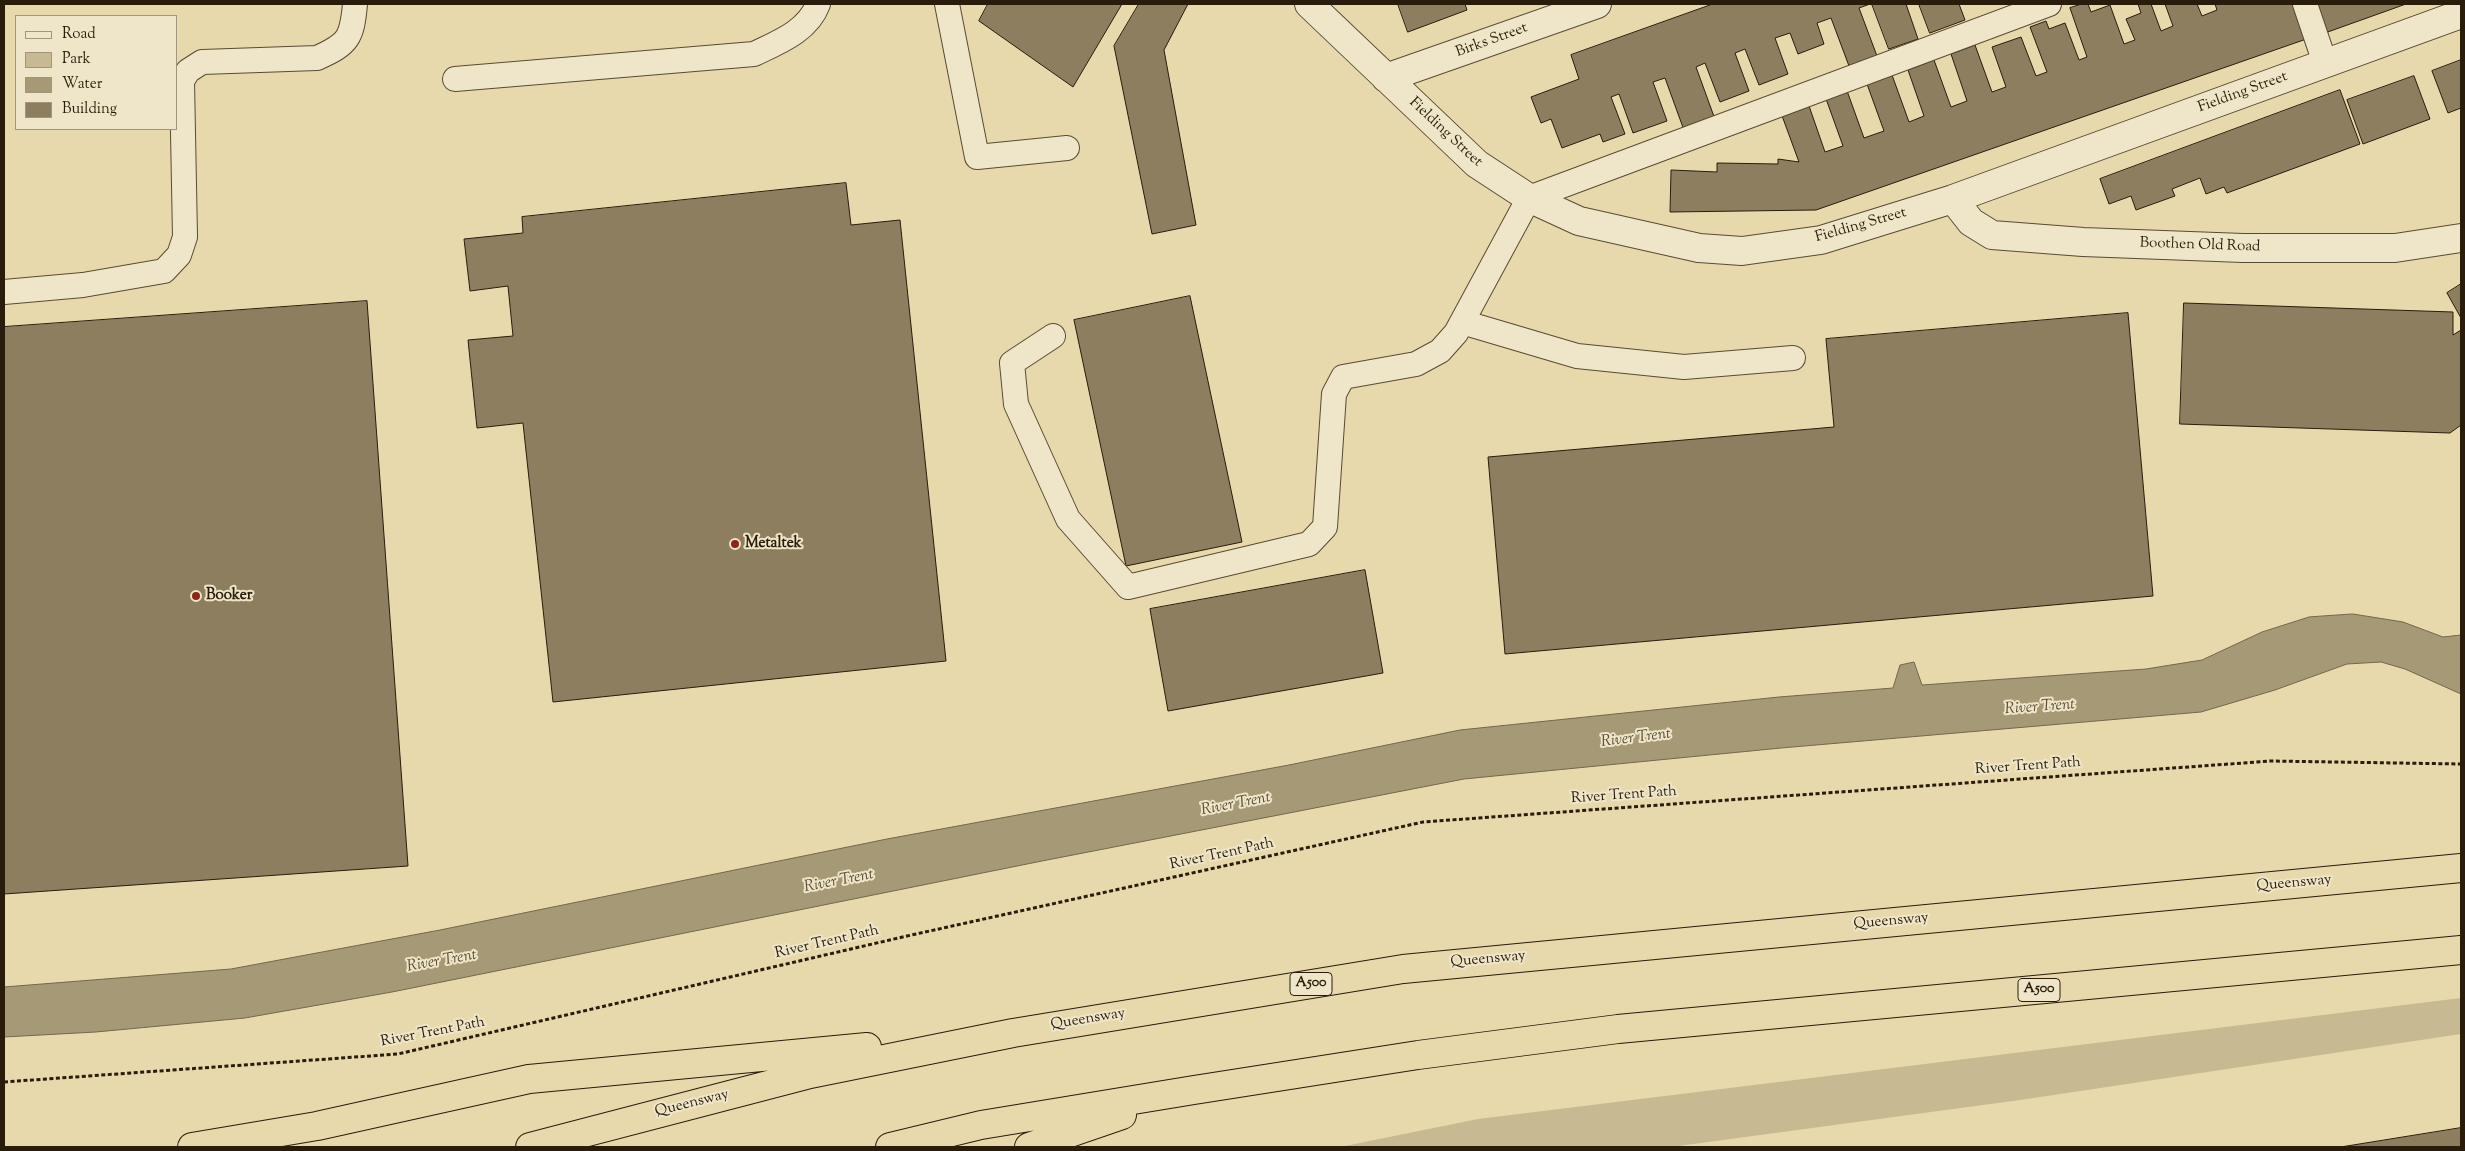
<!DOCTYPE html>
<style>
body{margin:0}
#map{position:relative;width:2465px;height:1151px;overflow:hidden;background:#e7d9ac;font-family:"Sorts Mill Goudy",serif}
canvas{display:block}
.frame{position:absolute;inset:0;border:5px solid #291c0b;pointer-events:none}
.legend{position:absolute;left:15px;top:15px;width:162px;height:115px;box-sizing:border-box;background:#efe6c9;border:1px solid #a0957d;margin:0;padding:6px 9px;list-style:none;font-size:15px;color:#291c0b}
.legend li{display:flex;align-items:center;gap:10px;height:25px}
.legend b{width:25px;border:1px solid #a0957d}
</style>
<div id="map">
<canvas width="2465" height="1151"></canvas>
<div class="frame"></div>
<ul class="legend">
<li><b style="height:6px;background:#efe6c9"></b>Road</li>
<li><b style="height:14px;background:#c7b991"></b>Park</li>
<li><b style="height:14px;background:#a69975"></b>Water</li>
<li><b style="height:14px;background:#8c7e5f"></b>Building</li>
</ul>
</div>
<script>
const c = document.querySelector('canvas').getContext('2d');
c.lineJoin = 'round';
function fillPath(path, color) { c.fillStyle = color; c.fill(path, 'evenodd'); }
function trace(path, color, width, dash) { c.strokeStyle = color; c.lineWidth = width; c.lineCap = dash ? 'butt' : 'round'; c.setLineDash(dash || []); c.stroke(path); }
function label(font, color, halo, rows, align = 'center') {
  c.font = font + ' "Sorts Mill Goudy",serif'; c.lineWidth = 4; c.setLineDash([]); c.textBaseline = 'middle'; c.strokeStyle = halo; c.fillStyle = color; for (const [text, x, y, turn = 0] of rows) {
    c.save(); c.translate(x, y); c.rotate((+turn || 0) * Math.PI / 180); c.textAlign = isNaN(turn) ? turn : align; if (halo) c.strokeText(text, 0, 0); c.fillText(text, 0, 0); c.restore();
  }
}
fillPath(new Path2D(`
 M2461 998V1034L2020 1100 1671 1147H1340L1478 1119Z`), '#c7b991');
const water = new Path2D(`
 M2353 614 2403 622 2443 637 2461 635V694L2405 669 2381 662 2347 664 2275 690 2201 712 1781 748 1464 779 1042 861 392 992 245 1018 96 1032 4 1037V987L231 969 440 930 887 839 1289 765 1460 730 1779 697 1893 688 1900 665 1914 662 1922 685 2146 669 2202 660 2262 632 2309 617Z`);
fillPath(water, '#a69975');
trace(water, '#74674b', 1);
const building = new Path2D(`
 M988 4H1122L1073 87 979 21Z
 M1139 4H1188L1164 50 1196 225 1152 234 1114 46Z
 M1398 4H1465L1467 10 1408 32Z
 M1713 4H1870L1859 8 1877 56 1849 66 1831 18 1817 23 1824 44 1798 54 1790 33 1775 38 1788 74 1759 85 1745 49 1735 53 1749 91 1720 102 1705 63 1696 67 1716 122 1685 133 1665 78 1653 82 1667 121 1633 133 1619 94 1611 97 1625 134 1603 142 1600 134 1562 148 1551 119 1541 123 1531 97 1579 79 1571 55Z
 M1872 4H1906L1918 39 1889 49Z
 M1919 4H1959L1965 20 1930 33Z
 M2082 4H2088L2091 12 2110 5 2124 44 2135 40 2126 19 2141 13 2138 4H2151L2161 31 2173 26 2165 4H2197L2202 16 2217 10 2215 4H2304L2315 36 1816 210 1670 212 1671 170 1717 172V163L1778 164V159L1799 162 1781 113 1808 103 1825 152 1843 146 1825 96 1846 88 1864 138 1884 131 1867 84 1892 75 1909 122 1924 116 1908 70 1934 60 1951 107 1967 101 1951 54 1975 45 1992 92 2006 87 1992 47 2021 37 2036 76 2047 72 2030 27 2046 21 2049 29 2065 23 2079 60 2087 57 2070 8Z
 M2314 4H2406L2325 33Z
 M2461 60V108L2448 113 2432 71Z
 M2414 76 2430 119 2363 144 2347 100Z
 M2340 90 2360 144 2227 193 2224 187 2206 194 2200 178 2172 189 2175 196 2136 210 2131 196 2109 204 2100 179Z
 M846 183 851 225 900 220 946 661 553 702 523 423 477 428 468 340 513 336 508 286 470 291 464 239 523 233 522 217Z
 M2461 284V318L2447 293Z
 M1190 296 1242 542 1126 566 1074 320Z
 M367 301 408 866 4 894V327Z
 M2184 303 2453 312V335L2461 330V425L2450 433 2180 424Z
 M2128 313 2153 596 1505 654 1488 457 1834 427 1826 339Z
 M1365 570 1383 673 1168 711 1150 609Z
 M2461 1128V1147H2341Z`);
fillPath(building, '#8c7e5f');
trace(building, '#291c0b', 1);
const lane = new Path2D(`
 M947 4 977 157 1067 148
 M2305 4 2325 63
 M455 79 754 54C779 42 808 31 818 4
 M4 292 83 285 164 271 179 255 185 237 182 81 188 71 202 62 317 58C349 44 352 37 355 4
 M1462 322 1577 356 1684 367 1793 358
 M1053 336 1012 363 1016 404 1068 519 1128 587 1309 544 1325 527 1334 394 1343 377 1416 364 1440 351 1456 333 1529 198 2049 4`);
const street = new Path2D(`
 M1309 4 1477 164 1529 198 1579 221 1699 248 1742 251 1821 240 1953 199 2461 14
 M1386 78 1597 4
 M1953 199 1971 222 1992 235 2083 242 2243 248H2395L2461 238`);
const highway = new Path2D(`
 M192 1147 317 1126 529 1079 867 1047
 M530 1147 810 1074 1013 1033 1403 969 2461 868
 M890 1147 981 1125 1194 1090 1418 1055 1618 1029 2461 950
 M1029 1147 1122 1115`);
trace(lane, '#584b33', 26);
trace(street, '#584b33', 30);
trace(highway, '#291c0b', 30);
trace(new Path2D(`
 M4 1082 398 1054 907 936 1423 822 2271 761 2461 764`), '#291c0b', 3, [4, 2.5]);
trace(lane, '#efe6c9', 24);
trace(street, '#efe6c9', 28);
trace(highway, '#e7d9ac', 28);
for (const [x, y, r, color] of [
 [735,544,5,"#8f2418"],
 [196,596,5,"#8f2418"]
]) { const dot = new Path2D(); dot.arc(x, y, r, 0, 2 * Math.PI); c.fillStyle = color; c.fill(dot); trace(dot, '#efe6c9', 2); }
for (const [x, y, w] of [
 [1311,984,42],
 [2039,990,42]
]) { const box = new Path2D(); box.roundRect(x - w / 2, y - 11.5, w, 23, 4); c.fillStyle = '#efe6c9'; c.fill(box); trace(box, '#291c0b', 1); }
label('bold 14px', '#291c0b', null, [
 ["A500",1311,984],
 ["A500",2039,990]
]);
label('15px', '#291c0b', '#efe6c9', [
 ["Birks Street",1492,41,-20],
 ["Fielding Street",2243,93,-20],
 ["Fielding Street",1445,133,43],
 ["Fielding Street",1861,226,-16],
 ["Boothen Old Road",2200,246,2],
 ["River Trent Path",2028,767,-4],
 ["River Trent Path",1624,796,-4],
 ["River Trent Path",1222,855,-12],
 ["Queensway",2294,884,-5],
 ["Queensway",1891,922,-5],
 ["River Trent Path",827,943,-13],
 ["Queensway",1488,960,-5],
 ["Queensway",1088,1020,-9],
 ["River Trent Path",433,1033,-11],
 ["Queensway",692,1104,-14]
]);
label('bold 15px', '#291c0b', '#efe6c9', [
 ["Metaltek",745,544],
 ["Booker",206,596]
], 'left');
label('italic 16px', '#5b4e35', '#efe6c9', [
 ["River Trent",2040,708,-4],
 ["River Trent",1636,739,-7],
 ["River Trent",1236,805,-11],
 ["River Trent",839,882,-11],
 ["River Trent",442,962,-10]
]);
</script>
